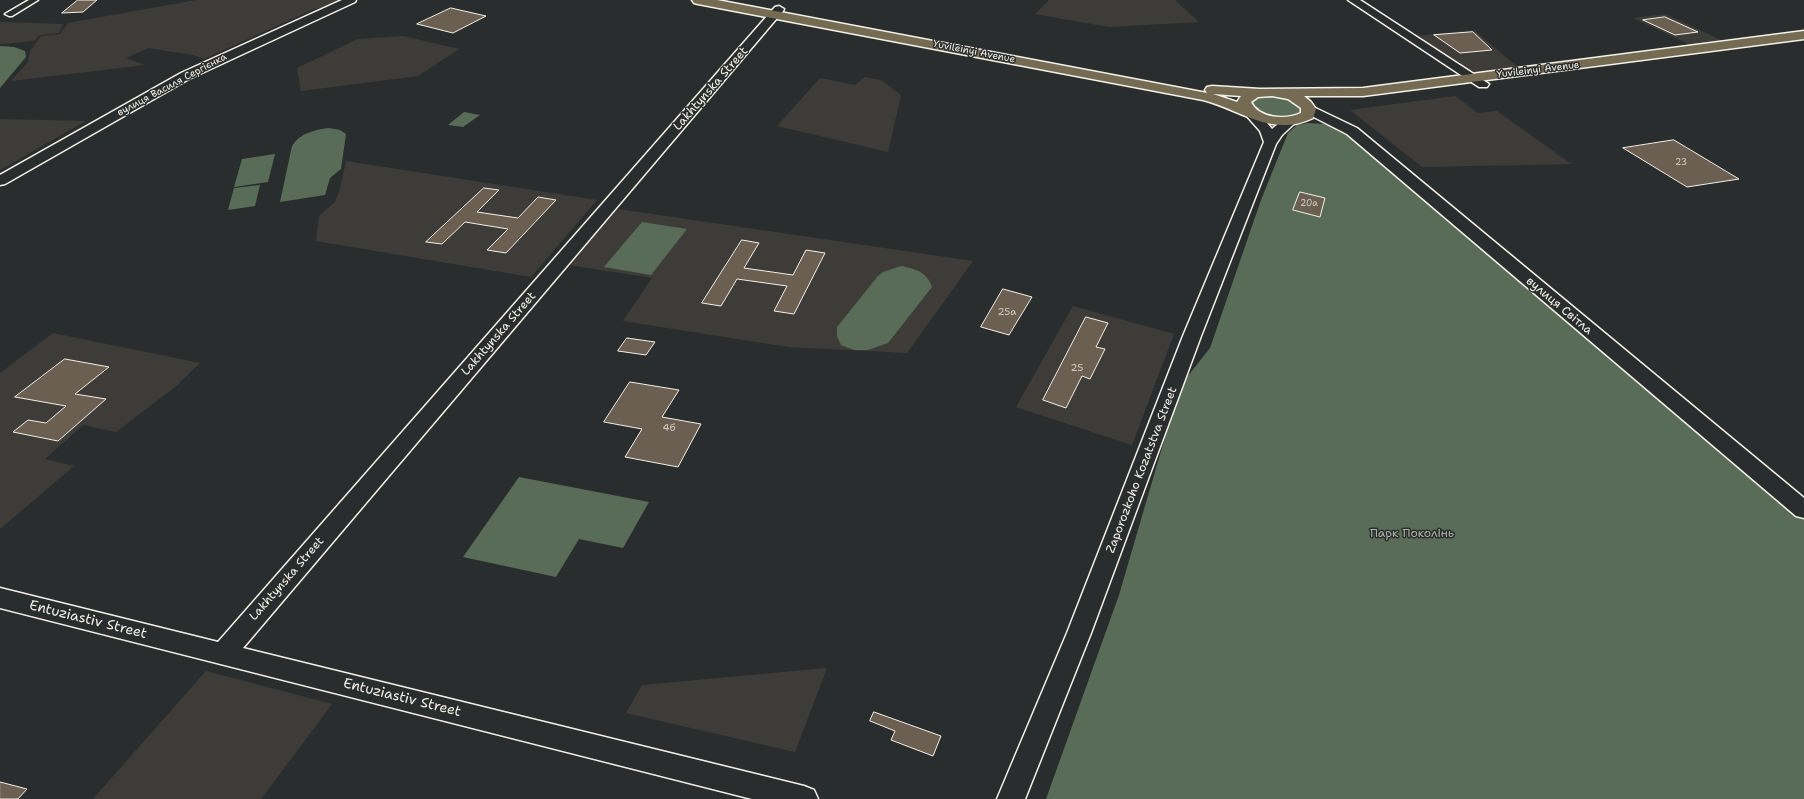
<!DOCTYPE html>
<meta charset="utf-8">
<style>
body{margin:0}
canvas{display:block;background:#2a2d2e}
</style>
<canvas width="1804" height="799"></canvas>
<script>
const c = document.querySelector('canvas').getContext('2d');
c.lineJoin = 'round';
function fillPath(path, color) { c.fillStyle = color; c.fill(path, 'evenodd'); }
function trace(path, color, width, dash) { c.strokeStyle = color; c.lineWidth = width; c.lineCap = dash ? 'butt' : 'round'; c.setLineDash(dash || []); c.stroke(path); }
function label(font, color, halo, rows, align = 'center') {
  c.font = font + ' "Shantell Sans",sans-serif'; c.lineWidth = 3; c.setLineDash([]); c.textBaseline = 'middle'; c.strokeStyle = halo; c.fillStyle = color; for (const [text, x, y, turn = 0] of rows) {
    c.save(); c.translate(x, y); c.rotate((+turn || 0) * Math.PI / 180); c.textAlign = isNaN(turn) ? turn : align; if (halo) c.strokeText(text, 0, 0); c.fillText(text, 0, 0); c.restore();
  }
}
fillPath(new Path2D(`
 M196 0H344L328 7 314 9 204 59 193 55 148 48 126 58 145 65 11 81 28 62 30 51 41 36 60 34 68 23Z
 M1049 0H1175L1199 22 1109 27 1035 14Z
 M1666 14 1725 42 1693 46 1633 18Z
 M0 23 1 22 63 24 59 33 40 35 34 41 0 44Z
 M1474 30 1521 70 1483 74 1471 71 1415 36Z
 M403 36 459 49 418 76 301 91 297 68 358 39Z
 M865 77 881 80 901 95 888 152 777 126 820 78 855 85Z
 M1455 96 1478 113 1497 111 1571 164 1422 167 1350 110Z
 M0 119 86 121 0 170Z
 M346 161 597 200 531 277 316 241 319 216 335 202 340 189Z
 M618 209 973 261 907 353 788 347 623 321 652 278 569 265Z
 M1073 306 1174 334 1132 445 1016 407Z
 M53 333 200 363 175 387 116 432 83 425 45 459 74 466 0 529V373Z
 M827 668 795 752 626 713 642 685Z
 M206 671 332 704 261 799H93Z`), '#3e3c39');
fillPath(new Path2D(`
 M0 46 14 47 25 51 26 57 0 88Z
 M1261 94 1288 97 1307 112 1279 120 1253 111 1250 99Z
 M464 112 480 115 463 127 448 125Z
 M1308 123 1324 124 1343 130 1804 519V799H1046L1119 595 1180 386 1210 348 1261 200 1288 133 1297 125Z
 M329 128 340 130 346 134 341 169 330 178 325 195 280 202 292 146C300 133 314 130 329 128Z
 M275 154 268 182 234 187 242 159Z
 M260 185 255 206 228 210 234 188Z
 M642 222 687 229 651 275 604 267Z
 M901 266C916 269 927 272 932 287L888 343 868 350H854L841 345 837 336V327L878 276 883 272Z
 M519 477 649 502 623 548 579 539 556 577 463 557Z`), '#586c58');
const building = new Path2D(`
 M78 0H97L83 12 62 13Z
 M451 8 486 16 453 33 417 24Z
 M1665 17 1698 32 1675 35 1643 20Z
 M1473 32 1492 50 1460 53 1434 35Z
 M1674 140 1739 179 1687 187 1623 148Z
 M484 188 499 190 477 212 518 218 538 197 556 200 506 253 487 250 508 229 465 222 442 244 426 242Z
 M1300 192 1325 198 1320 217 1293 210Z
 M742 240 759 243 744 268 793 275 806 250 825 253 794 314 774 311 787 286 737 279 721 306 702 303Z
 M1003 289 1032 297 1009 335 981 327Z
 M1086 317 1108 323 1096 347 1105 349 1090 379 1082 376 1066 408 1043 400Z
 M627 338 655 342 646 355 618 351Z
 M65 359 109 367 75 394 106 399 58 441 13 432 28 420 46 423 66 406 15 397Z
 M630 382 679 390 662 417 701 424 678 467 625 457 642 429 604 422Z
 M874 712 941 736 933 756 891 740 895 731 870 721Z
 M0 782 27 789 18 799H0Z`);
fillPath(building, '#6b5f52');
trace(building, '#f4f1e8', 1);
const street = new Path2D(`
 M29 0H38L12 16H9L5 14Z`);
const secondary = new Path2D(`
 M342 0H356L355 2 189 79 5 184 0 185V175L181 73Z
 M1348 0H1360L1489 84 1487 87H1479Z
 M779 6 784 9 783 11 243 648 804 786 814 790 818 799H752L0 608V588L218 642 775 7Z
 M1309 105 1357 128 1804 498V518L1796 516 1347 134 1304 112 1303 109 1304 106Z
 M1252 110 1257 111 1272 129 1284 119H1294L1296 122 1282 135 1276 144 1201 336 1091 633 1025 799H997L1067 633 1183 336 1264 142 1260 131 1245 114 1247 111Z`);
const primary = new Path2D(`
 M692 0H717L1207 93 1205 90 1207 87 1212 86 1260 89 1363 88 1804 31V39L1363 96H1304L1311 102 1316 109 1313 118C1271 138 1242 110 1203 100L698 4 694 3ZM1213 94 1241 96 1237 102ZM1272 96 1288 99 1301 108V113C1286 120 1259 119 1251 102L1258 97Z`);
trace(street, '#f4f1e8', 3);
trace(secondary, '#f4f1e8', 3);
trace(primary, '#f4f1e8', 3);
fillPath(street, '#2a2d2e');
fillPath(secondary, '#2a2d2e');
fillPath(primary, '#746b52');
label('9px', '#d2ccc2', null, [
 ["23",1681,163],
 ["20а",1309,204]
]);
label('10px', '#f4f1e8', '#2a2d2e', [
 ["Yuvileinyi Avenue",974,52,11],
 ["Yuvileinyi Avenue",1538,70,-7],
 ["вулиця Василя Сергієнка",172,85,-28]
]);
label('10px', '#d2ccc2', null, [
 ["25а",1007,312],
 ["25",1077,368],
 ["4б",669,428]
]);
label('12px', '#f4f1e8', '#2a2d2e', [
 ["Lakhtynska Street",711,89,-49],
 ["вулиця Світла",1559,306,40],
 ["Lakhtynska Street",499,334,-49],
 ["Zaporozkoho Kozatstva Street",1142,470,-69],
 ["Lakhtynska Street",287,579,-49]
]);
label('12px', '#aeb5a7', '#2a2d2e', [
 ["Парк Поколінь",1412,534]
]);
label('14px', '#f4f1e8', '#2a2d2e', [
 ["Entuziastiv Street",88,620,14],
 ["Entuziastiv Street",402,698,14]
]);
</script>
